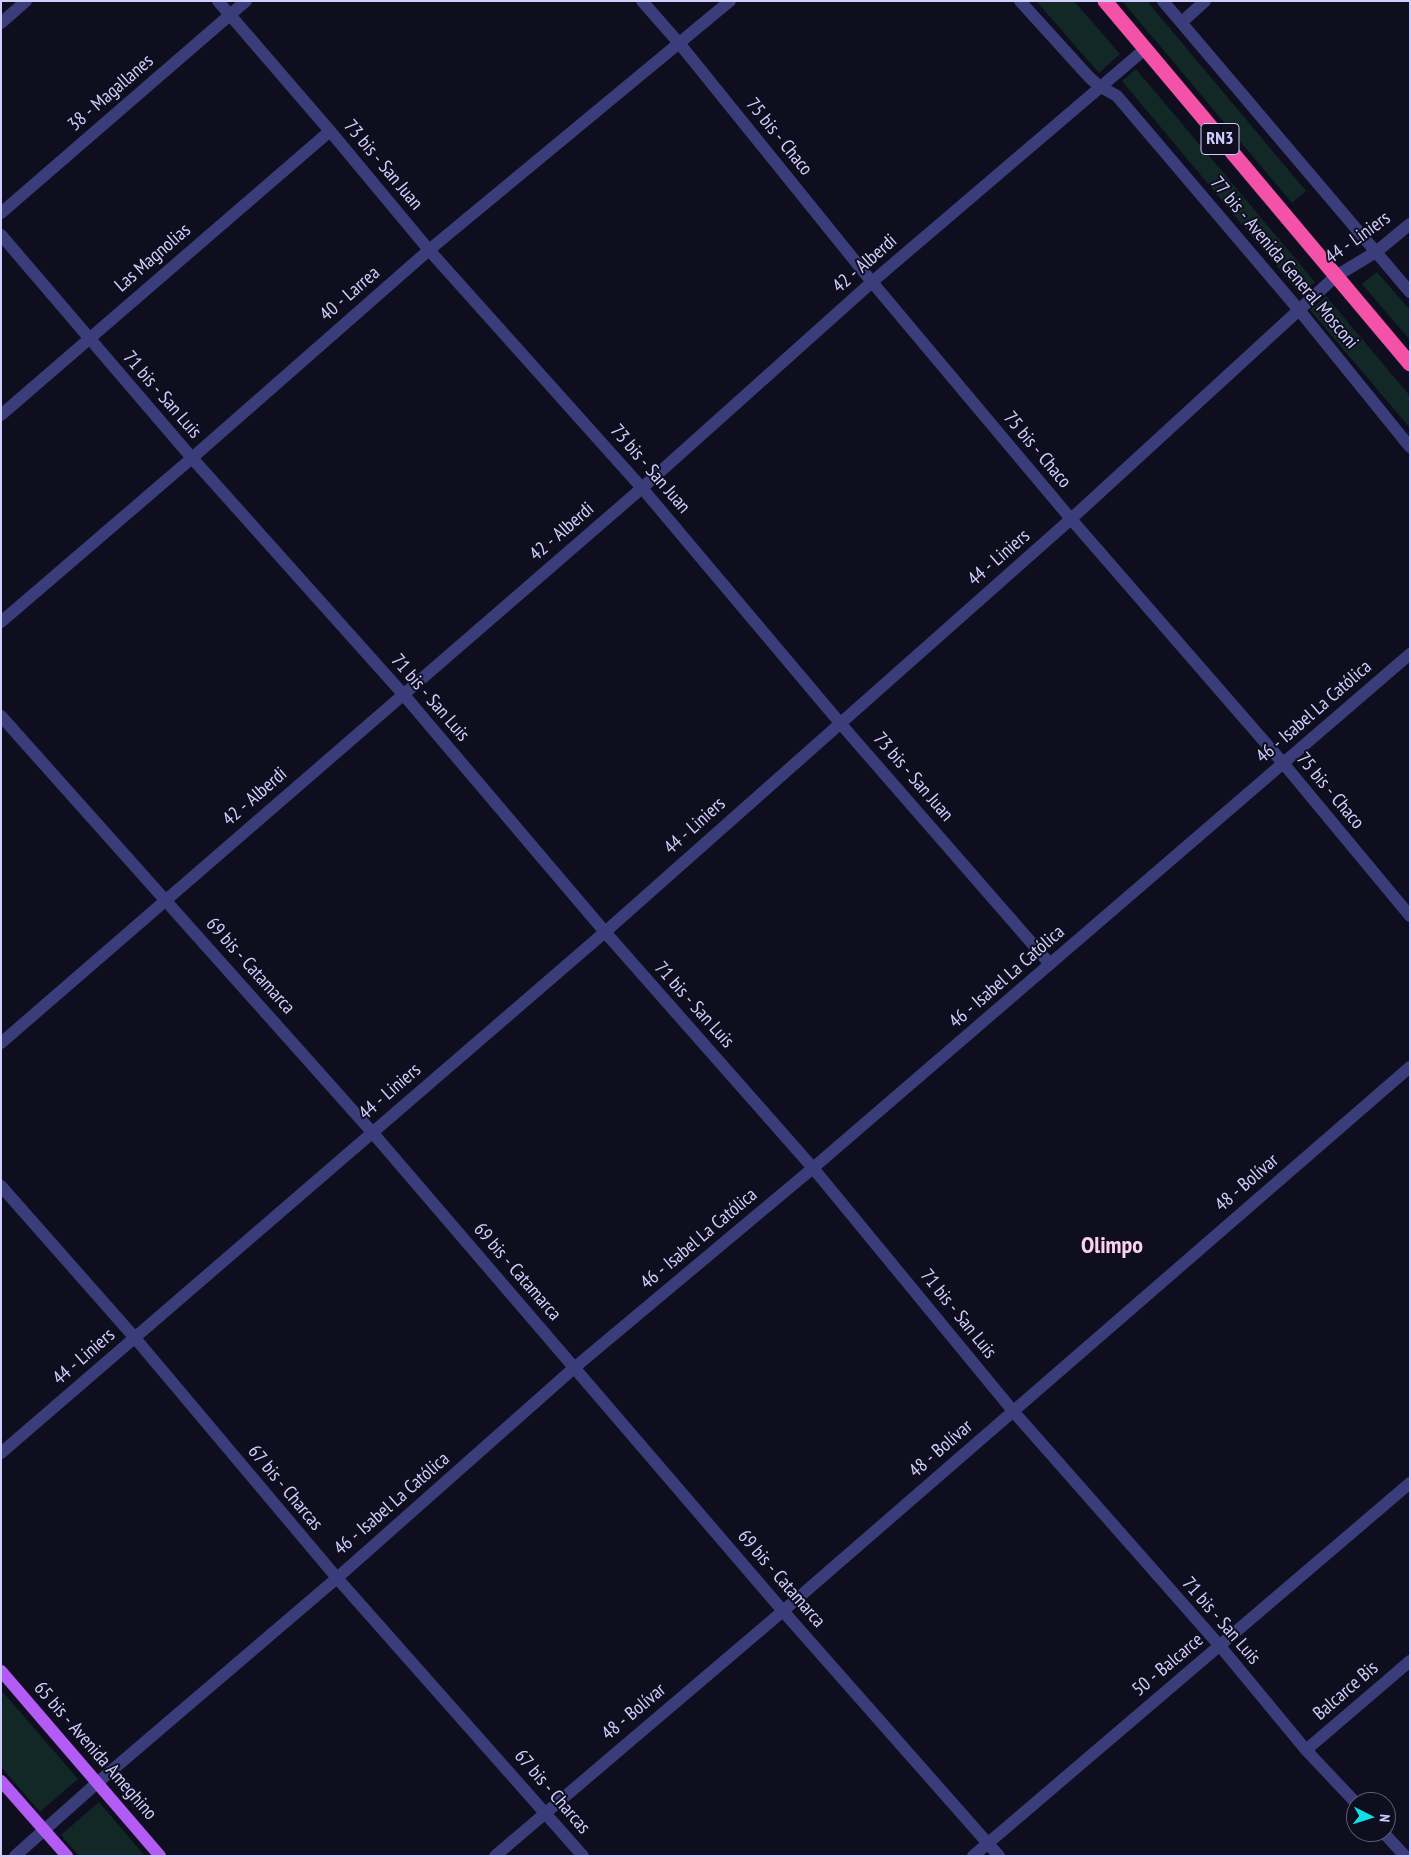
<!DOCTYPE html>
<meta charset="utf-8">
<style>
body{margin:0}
#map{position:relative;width:1411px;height:1857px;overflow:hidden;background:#0f0e1e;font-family:"PT Sans Narrow",sans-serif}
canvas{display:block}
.frame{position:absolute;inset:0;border:2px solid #d0cefc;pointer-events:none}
.north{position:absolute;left:1346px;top:1792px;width:50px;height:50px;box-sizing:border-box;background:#0f0e1e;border:1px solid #5c5b77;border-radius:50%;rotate:95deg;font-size:14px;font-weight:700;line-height:20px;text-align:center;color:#d0cefc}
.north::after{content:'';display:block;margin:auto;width:18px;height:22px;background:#0edfe8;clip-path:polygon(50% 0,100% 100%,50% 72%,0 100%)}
</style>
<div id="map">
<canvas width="1411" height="1857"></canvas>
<div class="frame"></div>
<div class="north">N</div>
</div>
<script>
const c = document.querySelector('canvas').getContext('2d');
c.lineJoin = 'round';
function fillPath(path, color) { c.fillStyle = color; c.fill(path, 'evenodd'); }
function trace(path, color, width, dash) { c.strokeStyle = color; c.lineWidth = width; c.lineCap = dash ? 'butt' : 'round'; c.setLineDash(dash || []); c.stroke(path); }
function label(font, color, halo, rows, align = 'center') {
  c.font = font + ' "PT Sans Narrow",sans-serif'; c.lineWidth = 4; c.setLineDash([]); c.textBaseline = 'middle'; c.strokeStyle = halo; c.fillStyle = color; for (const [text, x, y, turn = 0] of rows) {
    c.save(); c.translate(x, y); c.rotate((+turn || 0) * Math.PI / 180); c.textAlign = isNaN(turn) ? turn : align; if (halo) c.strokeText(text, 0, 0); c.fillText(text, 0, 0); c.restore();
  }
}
fillPath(new Path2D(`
 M1036 1H1074L1120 54 1099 73Z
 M1122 1H1147L1306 191 1292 203Z
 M1136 69 1315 282 1301 295 1122 81Z
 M1377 272 1410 310V340L1362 284Z
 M1326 296 1410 396V428L1310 310Z
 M1 1690 78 1779 40 1812 1 1767Z
 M99 1802 145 1856H79L61 1835Z`), '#112826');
trace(new Path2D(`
 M218 1 330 131 429 250 642 488 840 723 1050 964
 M642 1 679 43 872 282 1071 519 1283 763 1410 916
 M1020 1 1089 77 1099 86 1117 96 1299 310 1410 447
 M1163 1 1410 292
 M1182 22 1205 1
 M1 23 26 1
 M1 213 246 1
 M1 235 192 458 403 694 605 932 813 1168 1013 1411 1220 1646 1306 1750 1356 1803
 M1 415 330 131
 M1 622 192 458 429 250 730 1
 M1 716 372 1132 783 1611 999 1856
 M1 1043 642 488 872 282 1145 49
 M1 1186 135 1338 337 1578 583 1856
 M1 1453 605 932 1071 519 1336 276 1376 252 1410 224
 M1306 1750 1410 1661
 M1383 1832 1405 1856
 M15 1856 97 1783 337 1578 574 1368 813 1168 1410 654
 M495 1856 783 1611 1410 1067
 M973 1856 1410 1483`), '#3b3d7b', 12);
trace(new Path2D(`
 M1 1671 160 1856
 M1 1781 67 1856`), '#b35cf5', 12);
trace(new Path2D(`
 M1105 1 1410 364`), '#f451a9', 15);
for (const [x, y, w] of [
 [1220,139,38]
]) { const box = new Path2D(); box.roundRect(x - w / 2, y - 15.5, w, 31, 4); c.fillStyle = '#0f0e1e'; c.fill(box); trace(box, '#d0cefc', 1); }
label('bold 18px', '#d0cefc', null, [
 ["RN3",1220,139]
]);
label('19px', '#d0cefc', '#0f0e1e', [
 ["38 - Magallanes",111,93,-41],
 ["75 bis - Chaco",779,137,51],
 ["73 bis - San Juan",383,165,50],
 ["44 - Liniers",1358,238,-36],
 ["Las Magnolias",153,258,-41],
 ["77 bis - Avenida General Mosconi",1284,263,50],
 ["42 - Alberdi",865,264,-41],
 ["40 - Larrea",350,294,-41],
 ["71 bis - San Luis",162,395,49],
 ["75 bis - Chaco",1037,450,50],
 ["73 bis - San Juan",650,469,49],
 ["42 - Alberdi",562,532,-41],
 ["44 - Liniers",999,558,-41],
 ["71 bis - San Luis",430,698,49],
 ["46 - Isabel La Católica",1314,712,-41],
 ["73 bis - San Juan",913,777,49],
 ["75 bis - Chaco",1330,791,50],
 ["42 - Alberdi",255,797,-41],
 ["44 - Liniers",695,826,-42],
 ["69 bis - Catamarca",250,966,48],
 ["46 - Isabel La Católica",1007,977,-41],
 ["71 bis - San Luis",694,1005,48],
 ["44 - Liniers",390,1092,-41],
 ["48 - Bolívar",1247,1183,-41],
 ["46 - Isabel La Católica",699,1239,-40],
 ["69 bis - Catamarca",517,1272,49],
 ["71 bis - San Luis",958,1314,51],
 ["44 - Liniers",84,1357,-41],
 ["48 - Bolívar",941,1449,-41],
 ["67 bis - Charcas",285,1488,50],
 ["46 - Isabel La Católica",392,1504,-41],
 ["69 bis - Catamarca",781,1579,49],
 ["71 bis - San Luis",1221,1621,49],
 ["50 - Balcarce",1168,1665,-40],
 ["Balcarce Bis",1346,1691,-41],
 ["48 - Bolívar",634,1712,-40],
 ["65 bis - Avenida Ameghino",95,1751,49],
 ["67 bis - Charcas",552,1792,49]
]);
label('bold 24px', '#fcd0ef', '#0f0e1e', [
 ["Olimpo",1112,1246]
]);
</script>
